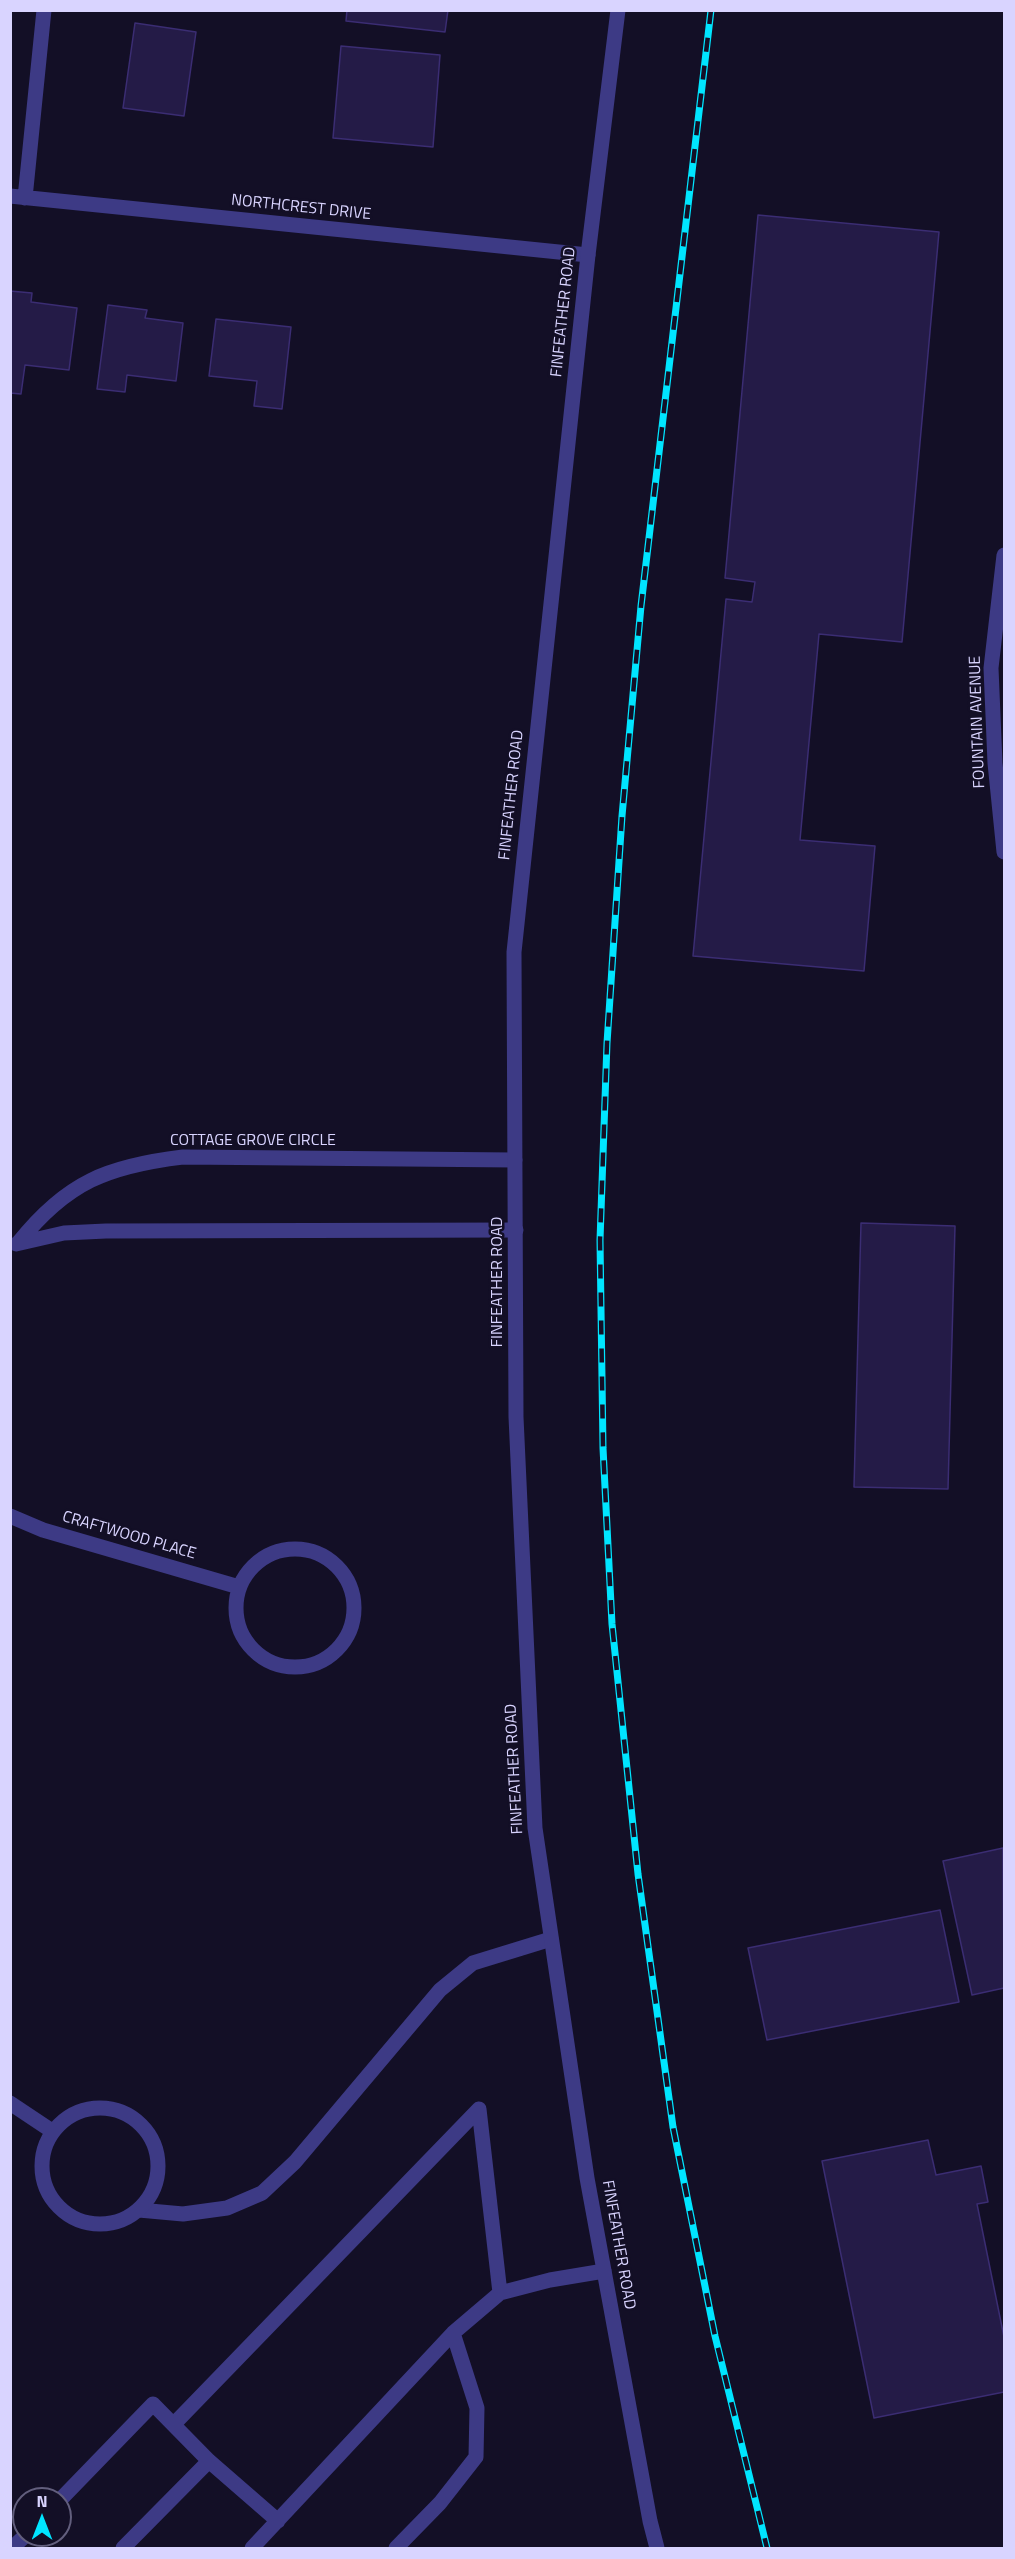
<!DOCTYPE html>
<style>
body{margin:0}
#map{position:relative;width:1015px;height:2559px;overflow:hidden;background:#130f26;font-family:"Titillium Web",sans-serif}
canvas{display:block}
.frame{position:absolute;inset:0;border:12px solid #d9d4ff;pointer-events:none}
.north{position:absolute;left:12px;top:2487px;width:60px;height:60px;box-sizing:border-box;background:#130f26;border:2px solid #625e7d;border-radius:50%;rotate:0deg;font-size:16px;font-weight:700;line-height:24px;text-align:center;color:#d9d4ff}
.north::after{content:'';display:block;margin:auto;width:21px;height:27px;background:#00e5ff;clip-path:polygon(50% 0,100% 100%,50% 72%,0 100%)}
</style>
<div id="map">
<canvas width="1015" height="2559"></canvas>
<div class="frame"></div>
<div class="north">N</div>
</div>
<script>
const c = document.querySelector('canvas').getContext('2d');
c.lineJoin = 'round';
function fillPath(path, color) { c.fillStyle = color; c.fill(path, 'evenodd'); }
function trace(path, color, width, dash) { c.strokeStyle = color; c.lineWidth = width; c.lineCap = dash ? 'butt' : 'round'; c.setLineDash(dash || []); c.stroke(path); }
function label(font, color, halo, rows, align = 'center') {
  c.font = font + ' "Titillium Web",sans-serif'; c.lineWidth = 5; c.setLineDash([]); c.textBaseline = 'middle'; c.strokeStyle = halo; c.fillStyle = color; for (const [text, x, y, turn = 0] of rows) {
    c.save(); c.translate(x, y); c.rotate((+turn || 0) * Math.PI / 180); c.textAlign = isNaN(turn) ? turn : align; if (halo) c.strokeText(text, 0, 0); c.fillText(text, 0, 0); c.restore();
  }
}
const building = new Path2D(`
 M347 10H448L445 32 346 21Z
 M135 23 196 32 184 116 123 108Z
 M341 46 440 55 433 147 333 138Z
 M758 215 939 232 902 642 819 634 800 840 875 846 864 971 693 956 726 599 752 602 755 582 725 578Z
 M10 291 32 293 31 302 77 308 69 370 25 365 21 394 10 393Z
 M108 305 147 310 145 318 183 323 176 381 127 375 125 392 97 389Z
 M216 319 291 327 282 409 254 406 257 381 209 376Z
 M861 1223 955 1226 948 1489 854 1487Z
 M1003 1848 1004 1988 972 1995 943 1861Z
 M940 1910 959 2002 767 2040 748 1948Z
 M928 2140 936 2175 981 2166 988 2202 977 2204 1004 2337V2392L874 2418 822 2161Z`);
fillPath(building, '#241b47');
trace(building, '#3b2d73', 1.5);
trace(new Path2D(`
 M479 2109 500 2293
 M139 2210 183 2214 227 2208 262 2193 295 2162 440 1990 473 1963 551 1939
 M174 2424 479 2109
 M60 2500 153 2404 209 2461 278 2521
 M12 2548 26 2535
 M123 2548 209 2461
 M252 2548 453 2333 500 2293 550 2280 604 2271
 M396 2548 440 2503 476 2457 477 2408 453 2333`), '#3d3a85', 15);
trace(new Path2D(`
 M10 196 588 255
 M25 198 44 10
 M1004 555 991 668 995 763 1004 852
 M19 1242C67 1182 108 1166 183 1157L515 1160
 M16 1244 64 1233 106 1231 516 1230
 M10 1516 43 1530 239 1587
 M236 1608a59 59 0 1 1 118 0a59 59 0 1 1-118 0Z
 M10 2103 52 2131
 M42 2166a58 58 0 1 1 116 0a58 58 0 1 1-116 0Z`), '#3d3a85', 15);
trace(new Path2D(`
 M618 10 588 255 514 952 516 1417 535 1828 587 2178 650 2521 657 2548`), '#3d3a85', 15);
const rail = new Path2D(`
 M711 10 641 606 622 816 607 1043 600 1240 603 1448 612 1624 638 1874 673 2127 715 2336 767 2548`);
trace(rail, '#00e5ff', 7);
trace(rail, '#130f26', 4.5, [14]);
label('16px', '#d9d4ff', '#130f26', [
 ["NORTHCREST DRIVE",301,208,6],
 ["FINFEATHER ROAD",564,312,-84],
 ["FOUNTAIN AVENUE",978,722,-92],
 ["FINFEATHER ROAD",512,795,-84],
 ["COTTAGE GROVE CIRCLE",253,1141],
 ["FINFEATHER ROAD",498,1282,-90],
 ["CRAFTWOOD PLACE",129,1536,16],
 ["FINFEATHER ROAD",515,1769,-93],
 ["FINFEATHER ROAD",618,2245,80]
]);
</script>
